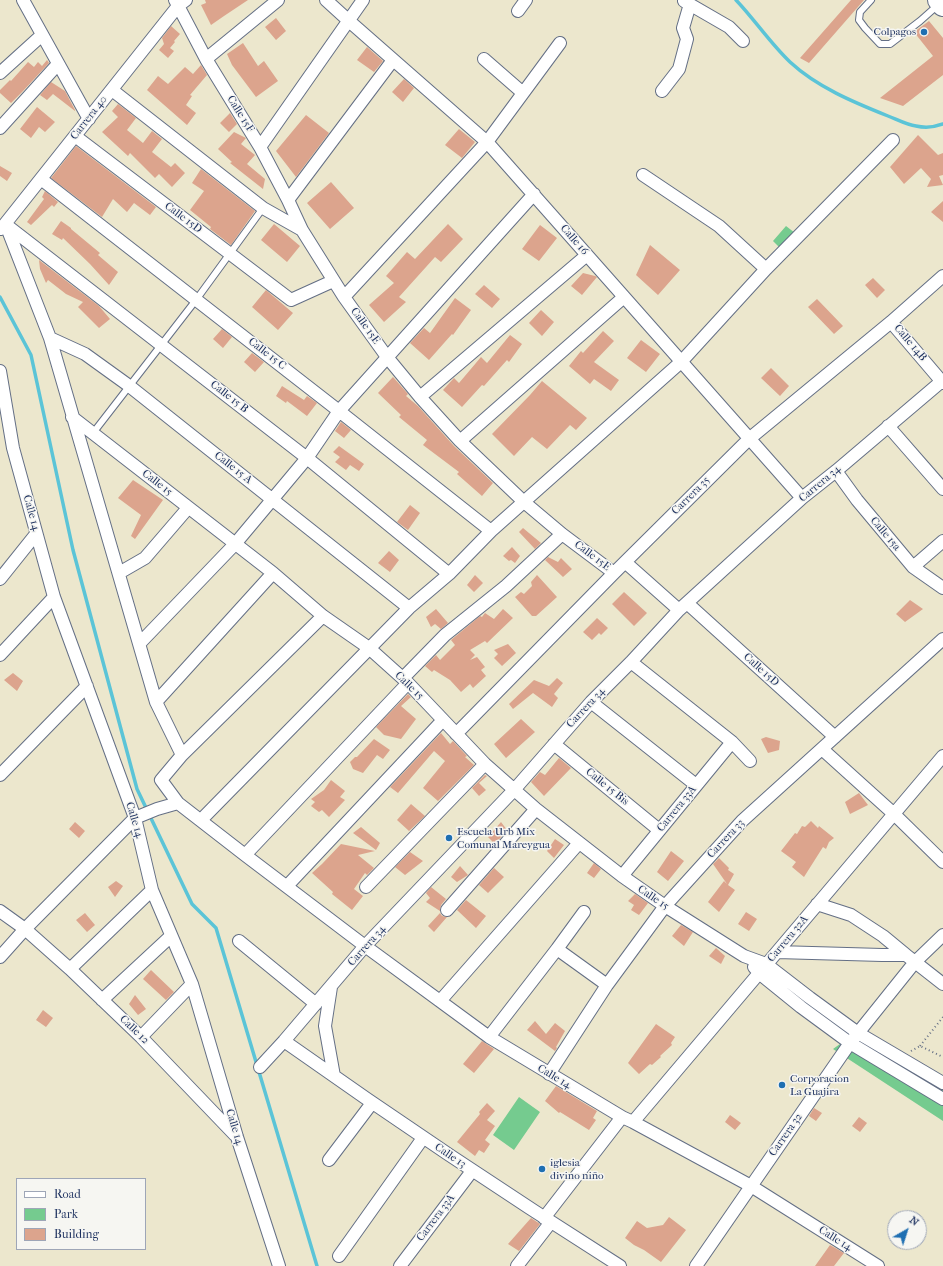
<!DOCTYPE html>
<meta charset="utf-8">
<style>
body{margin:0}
#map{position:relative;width:943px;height:1266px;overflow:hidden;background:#ece7cd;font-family:"IM FELL French Canon",serif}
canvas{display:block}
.legend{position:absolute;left:16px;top:1178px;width:130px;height:72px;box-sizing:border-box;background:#f6f6f2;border:1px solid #9ea6b7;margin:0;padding:5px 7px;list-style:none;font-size:12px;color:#1b2f5e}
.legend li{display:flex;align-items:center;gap:8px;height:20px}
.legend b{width:20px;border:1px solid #9ea6b7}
.north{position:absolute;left:887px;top:1210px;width:40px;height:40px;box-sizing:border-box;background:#f6f6f2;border:1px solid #9ea6b7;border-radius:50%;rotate:39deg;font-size:11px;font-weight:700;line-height:16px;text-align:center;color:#1b2f5e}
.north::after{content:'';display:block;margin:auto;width:14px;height:18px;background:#1f6fb2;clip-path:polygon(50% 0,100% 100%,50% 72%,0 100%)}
</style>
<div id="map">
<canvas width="943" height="1266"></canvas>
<ul class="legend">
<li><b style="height:5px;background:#fff"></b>Road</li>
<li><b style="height:11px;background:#75cb8f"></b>Park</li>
<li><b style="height:11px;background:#dca48d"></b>Building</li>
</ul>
<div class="north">N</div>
</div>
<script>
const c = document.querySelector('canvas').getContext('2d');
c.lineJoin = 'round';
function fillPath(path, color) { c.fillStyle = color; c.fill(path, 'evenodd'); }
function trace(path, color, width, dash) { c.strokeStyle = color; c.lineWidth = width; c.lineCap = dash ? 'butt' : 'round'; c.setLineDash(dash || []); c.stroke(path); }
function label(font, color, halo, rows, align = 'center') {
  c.font = font + ' "IM FELL French Canon",serif'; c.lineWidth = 3; c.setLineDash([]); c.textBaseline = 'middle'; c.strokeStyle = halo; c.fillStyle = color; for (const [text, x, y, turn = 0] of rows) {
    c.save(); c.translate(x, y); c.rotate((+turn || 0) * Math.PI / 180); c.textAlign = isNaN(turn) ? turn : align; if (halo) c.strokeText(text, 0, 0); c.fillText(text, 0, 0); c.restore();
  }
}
fillPath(new Path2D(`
 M786 226 795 233 781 249 773 241Z
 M851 1036 943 1087V1121L833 1049Z
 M519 1097 540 1112 514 1150 493 1135Z`), '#75cb8f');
trace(new Path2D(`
 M736 0C755 20 770 43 790 62 817 87 853 102 888 116 896 119 907 125 916 126 925 128 935 127 943 124
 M0 297 31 355 73 550 137 789 192 904 216 928 317 1266`), '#5bc4d7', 3.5);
fillPath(new Path2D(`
 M205 0H248L224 16 211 25 201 5 206 3Z
 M851 0H864L809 63 800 58Z
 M276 18 286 31 276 40 265 27Z
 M929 21 943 38V75L903 106 880 98 933 56 914 32Z
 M171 26 180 34 174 41 175 42 170 48 174 51 168 58 159 50 164 44 162 38Z
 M243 43 258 66 264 61 278 81 256 97 232 65 227 54Z
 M367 47 383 61 374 72 357 60Z
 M47 60 49 63 23 91 11 103 0 93V90L10 80 11 81 28 62 34 67 38 62 42 66Z
 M201 65 207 75 190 95 192 96 186 105 196 113 187 125 147 90 158 76 168 84 185 67 193 74Z
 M404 79 414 88 403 102 392 92Z
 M51 82 65 91 75 110V111L53 94 47 100 40 95Z
 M118 104 136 118 127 130 143 143 152 131 162 139 152 152 171 167 175 163 185 173 172 187 159 174 155 178 130 153 128 156 102 132 118 117 112 111Z
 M37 107 55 122 45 132 39 127 31 138 20 129Z
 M230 113 237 124 229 132 220 123Z
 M306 115 329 133 296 177 276 151Z
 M459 129 475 142 462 158 445 145Z
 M234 132 246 138 241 144 255 155 247 164 265 179 263 189 230 163 232 162 218 149Z
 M918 135 938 155 943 153V175L939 176 943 185 927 187 931 179 921 168 904 184 890 167Z
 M76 146 156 207 150 215 134 203 127 212 113 199 102 217 51 178Z
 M0 166 12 173 7 181 0 176Z
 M201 169 255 211 231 245 210 229 211 227 190 210 204 191 192 183Z
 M331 182 354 208 330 229 307 203Z
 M45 191 58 202 54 207 52 205 31 225 27 222 44 199 42 197Z
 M943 201V222L931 212Z
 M61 221 71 228V229L100 253 98 255 118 272 109 285 90 264 63 238 62 240 52 234Z
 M274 224 300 246 287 262 261 240Z
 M448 224 463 239 441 262 435 257 399 297 406 302 384 322 369 305 394 283 386 276 407 252 415 259Z
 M540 225 557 238 539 261 522 249Z
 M650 245 680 270 658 295 636 275Z
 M39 260 99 306 110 319 99 328 78 307 83 302 66 294 48 280 46 283 40 269Z
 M583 273 595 276 597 277 582 295 571 286Z
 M873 278 885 290 877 298 865 285Z
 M484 285 500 299 492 308 475 294Z
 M266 290 293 313 278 330 252 307Z
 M455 298 471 310 453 335 452 334 429 360 410 343 424 328 430 333Z
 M817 299 843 326 834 334 808 307Z
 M541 310 554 322 542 336 529 323Z
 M222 329 232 337 223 348 213 339Z
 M603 331 614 341 594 362 619 380 611 391 594 379 590 384 569 366 581 351 583 353Z
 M510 335 522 344 509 362 507 360 484 386 482 385 462 407 443 390 454 378 459 383 481 357 487 363Z
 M641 340 660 354 646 372 627 358Z
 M252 353 264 362 255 372 244 362Z
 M771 368 789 386 780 396 761 378Z
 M393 377 408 394 406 396 418 406 454 446 493 483 482 496 457 474 459 472 423 445 427 440 399 417 401 415 378 393Z
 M542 381 587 418 576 430 570 425 547 449 532 437 514 456 492 434 530 395Z
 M282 386 304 400 307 396 317 403 307 416 287 401 286 403 276 396Z
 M341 422 351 430 344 438 335 431Z
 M339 446 364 464 359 471 350 465 346 470 335 462 340 457 333 452Z
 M133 480 163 500 135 539 131 536 141 515 118 498Z
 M410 505 420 513 408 530 397 522Z
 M523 528 541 543 535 549 519 532Z
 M512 547 520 556 515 563 511 560 509 561 503 556Z
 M389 551 399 560 390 572 378 563Z
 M548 557 558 562 561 558 572 569 563 577 545 560Z
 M475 575 483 583 474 592 467 585Z
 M537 575 557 597 536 616H532L515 597 521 592 524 594 532 586 531 582Z
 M624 592 647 613 634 626 612 604Z
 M910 600 923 609 905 622 896 614Z
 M436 609 448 623 441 629 435 624 431 627 426 617Z
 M503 609 513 618 487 643 485 641 470 650 475 655 470 660 477 657 485 667 481 670 486 676 473 688 470 684 461 692 450 680 434 670 432 672 425 666 436 655 440 660 455 645 451 640 480 616 482 617 485 613 494 619Z
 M597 618 608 628 601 635 599 633 592 640 583 632Z
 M508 644 516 653 502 666 494 658 498 654 494 650Z
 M13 673 23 681 17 691 4 680Z
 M557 678 563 683 554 694 558 698 552 707 533 693 513 709 509 704 534 680 549 686Z
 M408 694 411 697 401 706 416 719 401 739 384 735 376 727Z
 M521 719 535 732 506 758 494 744Z
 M441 733 450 744 453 741 467 756 465 757 474 765 438 801 423 788 445 761 434 751 398 793 390 787Z
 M766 737 780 741 779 750 768 753 761 739Z
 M374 739 390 750 383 759 377 755 363 773 353 769 350 762 355 757H357Z
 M559 758 571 768 544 796 531 782 540 772 545 775Z
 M485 775 487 776 479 783 486 790 479 796 472 788Z
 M331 780 345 791 340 797 345 800 329 817 322 810 319 812 311 806 315 802 311 799 324 790Z
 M859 793 868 805 850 814 845 802Z
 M411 804 425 816 409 831 397 820Z
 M811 821 818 828 819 826 834 838 829 842 826 849 823 847 804 877 792 867 796 862 781 851 795 833 797 834 802 826 805 827Z
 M75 822 85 831 79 838 69 829Z
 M501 822 507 830 495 844 488 837Z
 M361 827 380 843 376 850 353 833Z
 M555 839 564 845 554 858 547 851Z
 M341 844 375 851 358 855 374 868 367 875 365 873 354 889 363 896 352 910 332 894 333 892 312 873 322 864Z
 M671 851 684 861 668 881 657 872Z
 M410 852 423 861 405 875 395 867Z
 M719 858 729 868 728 870 734 874 728 885 735 890 719 912 708 902 724 881 727 884 713 864Z
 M594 863 601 869 594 878 587 873Z
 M460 866 468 875 457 882 451 877Z
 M494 868 504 877 488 893 479 885Z
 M116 881 123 886 115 897 108 887Z
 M431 887 446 899 441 905 440 911 426 902 430 898 426 893Z
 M635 894 648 903 639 915 631 910 634 905 628 901Z
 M466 900 486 916 476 928 457 910Z
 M746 912 757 919 749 931 738 924Z
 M85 913 95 925 87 932 76 920Z
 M440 913 442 916 447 917 434 932 428 926Z
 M681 925 693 932 684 946 672 936Z
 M716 948 725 956 721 964 709 956Z
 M151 970 174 992 166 1000 143 979Z
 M135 995 146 1009 138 1015 129 1004Z
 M43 1010 53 1018 46 1027 36 1020Z
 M535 1021 546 1034 555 1023 565 1031 556 1047 557 1048 555 1051 527 1030Z
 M656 1024 675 1037 671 1043 672 1045 660 1056 661 1057 652 1065 650 1064 639 1074 628 1063Z
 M482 1041 494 1049 474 1073 463 1064Z
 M556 1086 597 1111 593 1118 596 1120 589 1130 560 1112 559 1113 545 1101Z
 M487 1103 495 1111 487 1120 495 1126 485 1140 490 1144 484 1153 479 1150 475 1156 457 1142 480 1114 479 1112Z
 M814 1108 822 1113 816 1121 809 1116Z
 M730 1115 741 1123 735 1130 725 1122Z
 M859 1117 867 1123 860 1132 852 1126Z
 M669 1217 686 1230 661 1262 644 1250 634 1245 625 1238 637 1221 647 1228 663 1225Z
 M531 1218 540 1224 519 1251 508 1244Z
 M830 1245 844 1253 834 1266H815Z`), '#dca48d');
const lane = new Path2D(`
 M871 0 860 12 859 20 865 28 880 44H890L920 21 938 5
 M93 433 196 300 263 208`);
const street = new Path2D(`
 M23 0 89 119
 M175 0 206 59 260 147 288 200 302 230 344 297 387 357 420 397 460 441 524 502 562 534 614 573
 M326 0 349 21 487 142 802 498
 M684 1 729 27 743 41
 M518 11 526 0
 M206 59 278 0
 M484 59 523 93
 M0 73 42 35
 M112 90 263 208 302 230
 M662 91 679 69 687 39 683 28 690 4
 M0 128 58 64
 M75 136 291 300 333 281
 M260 147 363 0
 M643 175 719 226 766 269
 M41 179 339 411 491 531
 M288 200 393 60
 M5 224 307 458 449 574
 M6 225 50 338 156 702 182 755
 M1 229 178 6 186 0
 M344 297 487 142 560 43
 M891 322 943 383
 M50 338 85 354 128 385 409 608
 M0 371 13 448 54 597 135 818 152 890 192 984 237 1137 279 1266
 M420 397 587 255
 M72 417 273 573 323 616 369 648 408 683 485 764 536 809 622 876 665 906 744 956 766 964 810 998 858 1033 943 1083
 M888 426 943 489
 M460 441 624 297
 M836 471 857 500 913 567 943 588
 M625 562 679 610
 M913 567 943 541
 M119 573 145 558 188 508
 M0 579 36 534
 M687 603 835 737
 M323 616 182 755 161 780 178 803 245 855 365 946 489 1037 622 1117 633 1122 751 1186 878 1266
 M140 643 235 544 307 458 339 411 534 194
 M0 655 54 597
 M631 662 732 742 750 761
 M403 678 445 635 506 586 562 534
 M156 702 273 573
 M591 702 696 785
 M456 734 614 573 749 439 891 322 943 276
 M554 744 659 830
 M822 749 894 814 943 862
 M0 775 87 686
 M201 820 409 608 449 574 491 531 681 362 766 269 893 140
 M245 855 408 683
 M622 876 732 742
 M287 886 443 720
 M366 887 485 764
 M817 904 851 915 883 936 906 955
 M447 910 536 809
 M0 911 25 929 70 969 141 1037 235 1135
 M239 941 316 1004
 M557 949 607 985
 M777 952 882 955H906L943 984
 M0 957 25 929 135 818 157 809 178 803
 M754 967 759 973 801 1007 850 1043 943 1099
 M70 969 152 890
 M331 987 325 1026 334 1076
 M102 1000 171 936
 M440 1001 579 843
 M141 1037 192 984
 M489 1037 557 949 584 912
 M284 1041C394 1119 506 1194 620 1266
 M260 1067 284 1041 365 946 514 790 591 702 631 662 679 610 802 498 836 471 943 380
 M549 1074 607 985 665 906 742 821 943 639
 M633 1122 943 756
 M329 1160 372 1103
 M544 1218 622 1117
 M339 1256 423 1138
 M400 1266 472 1171
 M517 1266 551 1222
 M696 1266 850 1043 915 962 943 935`);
const highway = new Path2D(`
 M939 0 943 5`);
trace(lane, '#646f85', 8);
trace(street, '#646f85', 14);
trace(highway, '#646f85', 24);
trace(new Path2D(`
 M920 1046 943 1017
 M911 1051 920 1046 943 1057`), '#646f85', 2, [1, 3]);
trace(lane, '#fff', 6);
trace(street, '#fff', 12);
trace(highway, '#fff', 22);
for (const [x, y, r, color] of [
 [924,32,4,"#1f6fb2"],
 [449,838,4,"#1f6fb2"],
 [782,1085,4,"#1f6fb2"],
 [542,1169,4,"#1f6fb2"]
]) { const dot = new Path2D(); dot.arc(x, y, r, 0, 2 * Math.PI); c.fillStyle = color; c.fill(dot); trace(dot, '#f6f6f2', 1.5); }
label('11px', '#1b2f5e', '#f6f6f2', [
 ["Colpagos",916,32,"right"],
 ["Escuela Urb Mix",457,832],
 ["Comunal Mareygua",457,845],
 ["Corporacion",790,1079],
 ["La Guajira",790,1092],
 ["iglesia",550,1163],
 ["divino niño",550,1176]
], 'left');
label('11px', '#1b2f5e', '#f6f6f2', [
 ["Calle 15F",240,114,58],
 ["Carrera 40",89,118,-52],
 ["Calle 15D",183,218,37],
 ["Calle 16",574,240,49],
 ["Calle 15E",365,326,54],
 ["Calle 14B",910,343,50],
 ["Calle 15 C",267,354,38],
 ["Calle 15 B",229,397,38],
 ["Calle 15 A",233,468,38],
 ["Calle 15",157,483,38],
 ["Carrera 34",820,484,-40],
 ["Carrera 35",691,496,-45],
 ["Calle 14",31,513,75],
 ["Calle 15a",885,534,50],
 ["Calle 15E",592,556,37],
 ["Calle 15D",761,670,42],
 ["Calle 15",409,686,44],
 ["Carrera 34",586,708,-47],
 ["Calle 15 Bis",607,787,39],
 ["Carrera 33A",677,809,-51],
 ["Calle 14",134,820,73],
 ["Carrera 33",726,839,-47],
 ["Calle 15",653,898,34],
 ["Carrera 32A",788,939,-50],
 ["Carrera 34",367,946,-48],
 ["Calle 12",134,1030,44],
 ["Calle 14",554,1077,31],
 ["Calle 14",234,1127,73],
 ["Carrera 32",786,1135,-55],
 ["Calle 13",450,1156,34],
 ["Carrera 33A",436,1218,-53],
 ["Calle 14",835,1239,32]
]);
</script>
